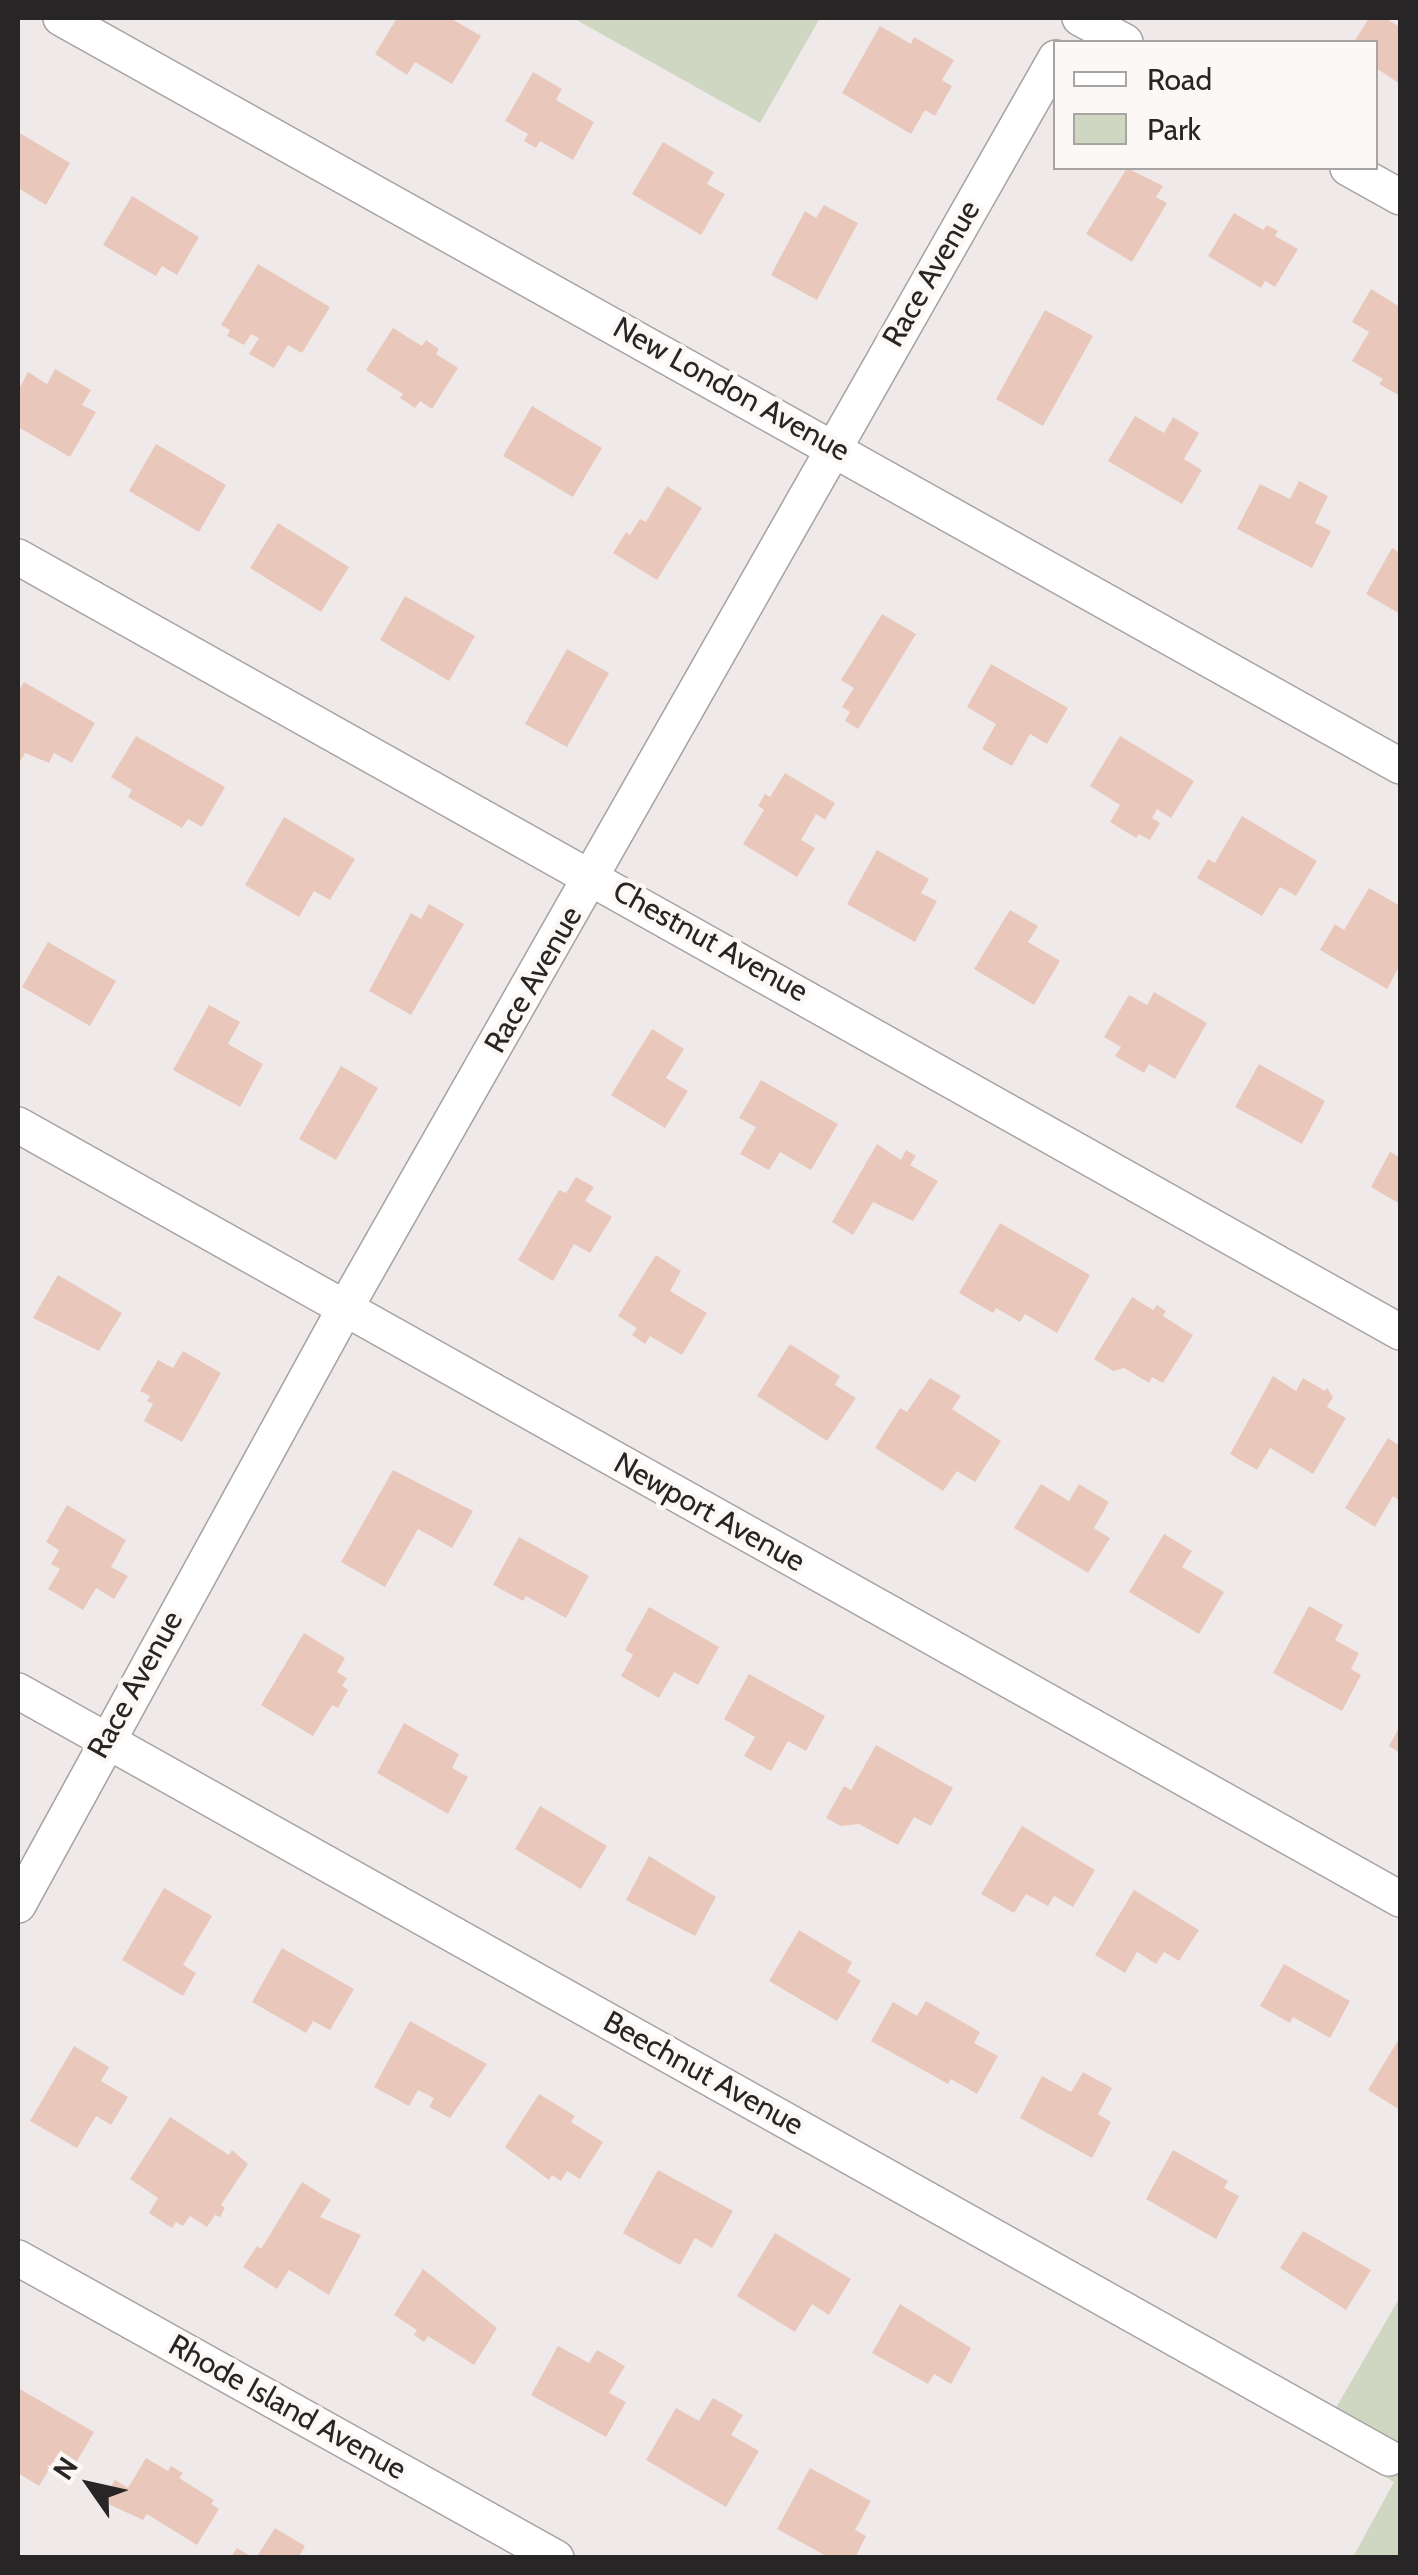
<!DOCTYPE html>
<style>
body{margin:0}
#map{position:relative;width:1418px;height:2575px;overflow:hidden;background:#efeae9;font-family:Cabin,sans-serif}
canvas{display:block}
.frame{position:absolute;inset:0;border:20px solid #272525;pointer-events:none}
.legend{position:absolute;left:1053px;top:40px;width:325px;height:130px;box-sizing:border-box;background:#fcf8f6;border:2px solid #a7a4a2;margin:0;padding:12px 18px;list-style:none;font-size:30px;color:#272525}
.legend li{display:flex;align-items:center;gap:20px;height:50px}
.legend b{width:50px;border:2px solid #a7a4a2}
.north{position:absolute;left:40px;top:2435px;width:100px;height:100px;-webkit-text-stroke:8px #fcf8f6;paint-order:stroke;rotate:304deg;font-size:28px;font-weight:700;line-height:40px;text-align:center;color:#272525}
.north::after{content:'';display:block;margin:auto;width:35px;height:45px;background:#272525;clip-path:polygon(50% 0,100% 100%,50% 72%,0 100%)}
</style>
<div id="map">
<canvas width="1418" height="2575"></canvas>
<div class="frame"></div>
<ul class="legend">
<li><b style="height:12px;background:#fff"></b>Road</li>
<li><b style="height:28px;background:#cfd7c3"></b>Park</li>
</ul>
<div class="north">N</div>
</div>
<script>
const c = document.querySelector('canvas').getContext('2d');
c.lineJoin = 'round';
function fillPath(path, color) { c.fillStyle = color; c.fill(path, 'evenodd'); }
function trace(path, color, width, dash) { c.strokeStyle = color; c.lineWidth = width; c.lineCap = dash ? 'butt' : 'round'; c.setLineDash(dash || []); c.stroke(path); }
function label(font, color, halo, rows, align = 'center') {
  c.font = font + ' Cabin,sans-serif'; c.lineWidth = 9; c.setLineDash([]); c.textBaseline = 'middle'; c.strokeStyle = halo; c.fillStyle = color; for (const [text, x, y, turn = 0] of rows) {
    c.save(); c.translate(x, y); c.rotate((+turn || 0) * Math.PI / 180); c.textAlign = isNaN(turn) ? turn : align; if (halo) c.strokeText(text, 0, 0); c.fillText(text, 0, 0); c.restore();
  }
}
fillPath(new Path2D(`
 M573 18H820L760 123Z
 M1400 2297V2557H1353L1394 2482 1318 2439Z`), '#cfd7c3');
fillPath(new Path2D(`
 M397 18H450L481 36 452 84 415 62 407 75 375 54Z
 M1369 18H1385L1400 27V84L1376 68V42H1354Z
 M880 26 911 44 914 37 954 60 942 80 952 86 935 116 925 110 911 134 842 93Z
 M533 72 562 89 556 100 594 122 573 160 540 141 536 148 524 141 528 134 505 121Z
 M18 132 70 163 46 205 18 188Z
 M663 142 714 172 707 184 725 194 701 235 632 194Z
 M1127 168 1163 186 1156 197 1167 203 1132 262 1086 234Z
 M132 196 199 237 177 275 162 266 156 276 103 245Z
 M824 205 858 223 817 300 771 275 805 211 816 218Z
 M1234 213 1263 230 1267 225 1278 231 1275 236 1298 249 1275 287 1265 281 1261 288 1208 256Z
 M258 264 330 307 302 353 288 345 274 368 249 354 259 338 251 334 244 345 227 336 230 330 221 325Z
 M1371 289 1400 307V396L1379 384 1383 379 1352 361 1369 332 1352 322Z
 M1045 310 1093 336 1043 426 996 399Z
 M393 328 422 346 426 340 439 349 436 354 458 368 432 409 420 401 415 408 400 398 403 394 366 370Z
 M55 369 91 390 82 405 96 412 70 457 18 427V391L28 372 47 384Z
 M532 406 602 448 573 497 503 456Z
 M1135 416 1164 433 1173 417 1199 433 1184 459 1202 470 1182 504 1108 461Z
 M156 444 226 485 199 532 129 491Z
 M1299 481 1328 496 1315 523 1331 531 1312 568 1237 529 1260 484 1290 499Z
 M667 486 702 508 657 580 613 553 626 532 630 535 640 519 646 522Z
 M278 523 349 567 321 612 250 568Z
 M1392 548 1400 553V614L1366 594Z
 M405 596 475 636 449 681 380 640Z
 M882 614 916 634 858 729 845 721 850 712 842 707 854 688 841 680Z
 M567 649 609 673 567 747 525 724Z
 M991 664 1068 708 1047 744 1030 734 1012 766 982 749 996 724 967 707Z
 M24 682 95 723 72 763 54 753 49 763 25 753 18 765V692Z
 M136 736 225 787 202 827 188 819 182 828 128 797 132 790 111 777Z
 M1120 736 1194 781 1171 818 1157 809 1152 818 1160 823 1150 840 1139 834 1136 838 1110 822 1120 805 1090 786Z
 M785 773 835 803 825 820 816 814 801 840 815 848 797 877 743 844 764 810 758 806 765 794 770 797Z
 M1242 816 1317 861 1296 896 1280 887 1262 916 1197 878 1208 859 1215 863Z
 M284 817 355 859 330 900 314 891 299 917 245 885Z
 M877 850 929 879 921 893 937 901 915 942 847 904Z
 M1369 888 1400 906V965L1387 989 1320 950 1335 924 1344 930Z
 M429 904 464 924 411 1015 369 991 411 913 421 919Z
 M1010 910 1038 926 1028 942 1060 961 1034 1005 974 969Z
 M48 942 116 981 90 1026 22 987Z
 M1154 992 1207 1023 1175 1079 1149 1064 1144 1073 1115 1056 1121 1047 1104 1037 1129 995 1147 1005Z
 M209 1005 240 1022 228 1044 263 1064 240 1107 173 1070Z
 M652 1029 684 1049 666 1078 688 1091 665 1128 611 1095Z
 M1259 1064 1325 1101 1302 1144 1235 1107Z
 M341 1066 378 1088 336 1160 299 1139Z
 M761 1080 838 1124 811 1170 780 1152 769 1170 740 1154 756 1127 739 1118Z
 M877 1144 901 1160 906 1150 916 1156 910 1165 938 1181 913 1221 873 1202 853 1235 832 1222Z
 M1390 1152 1400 1157V1204L1371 1187Z
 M576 1177 594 1187 585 1201 612 1217 590 1253 574 1244 553 1281 518 1260 559 1190 566 1193Z
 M1000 1223 1090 1275 1057 1333 1025 1314 1020 1322 996 1308 993 1313 959 1293Z
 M656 1255 681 1271 670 1291 707 1313 682 1355 650 1336 645 1344 632 1335 637 1328 618 1316Z
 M58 1275 122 1313 99 1351 33 1318Z
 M1132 1297 1153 1310 1157 1305 1166 1311 1163 1316 1193 1335 1163 1383 1152 1377 1149 1383 1124 1368 1113 1371 1094 1359Z
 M790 1344 840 1376 835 1385 856 1398 827 1441 757 1396Z
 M183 1351 221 1373 182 1442 144 1421 153 1404 147 1401 150 1396 140 1391 158 1360 173 1368Z
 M1273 1376 1296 1391 1303 1378 1325 1391 1327 1388 1333 1397 1327 1407 1346 1418 1313 1474 1270 1448 1257 1470 1230 1454Z
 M930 1378 961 1396 952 1409 1001 1441 975 1482 957 1471 943 1491 875 1448 900 1408 907 1412Z
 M1388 1438 1400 1446V1501L1393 1496 1375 1527 1345 1508Z
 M393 1470 473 1511 452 1548 418 1529 385 1587 341 1562Z
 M1041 1484 1069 1501 1079 1484 1109 1502 1094 1528 1110 1538 1088 1573 1014 1528Z
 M67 1505 126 1540 111 1567 128 1576 114 1599 96 1588 83 1610 48 1589 60 1569 51 1564 59 1550 46 1542Z
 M1164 1534 1192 1551 1182 1567 1224 1592 1199 1634 1129 1592Z
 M519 1537 589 1576 566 1618 526 1596 523 1601 493 1585Z
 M1309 1606 1343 1625 1335 1640 1359 1653 1351 1669 1361 1675 1342 1711 1273 1673Z
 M649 1607 719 1647 698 1685 674 1672 659 1698 621 1676 633 1655 625 1650Z
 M304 1633 345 1658 337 1672 347 1678 342 1686 348 1690 338 1708 332 1705 313 1736 261 1705Z
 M749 1674 825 1716 806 1751 788 1741 771 1771 744 1756 755 1737 724 1719Z
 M404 1723 459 1754 452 1768 468 1777 448 1814 377 1773Z
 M1400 1726V1753L1389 1746Z
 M876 1745 953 1788 931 1826 914 1817 898 1845 859 1824 841 1826 826 1818 844 1786 851 1790Z
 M540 1806 607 1846 581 1889 515 1849Z
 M1022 1826 1095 1870 1073 1907 1054 1896 1048 1906 1026 1894 1014 1913 981 1894Z
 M649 1856 716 1897 695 1936 626 1900Z
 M164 1888 212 1916 183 1965 196 1973 183 1996 122 1960Z
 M1134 1890 1199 1930 1179 1961 1164 1952 1156 1964 1137 1952 1125 1973 1095 1955Z
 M799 1930 852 1962 847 1972 861 1981 837 2021 769 1981Z
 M282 1948 354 1989 330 2030 313 2021 306 2033 252 2002Z
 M1284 1964 1350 2001 1330 2038 1293 2017 1290 2023 1260 2006Z
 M926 2001 980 2032 974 2043 998 2056 977 2094 951 2079 948 2084 871 2041 893 2002 917 2016Z
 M410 2021 487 2064 450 2118 429 2107 434 2098 418 2090 409 2106 374 2087Z
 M1400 2037V2110L1368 2090Z
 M74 2046 109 2067 101 2081 128 2097 111 2125 96 2116 77 2148 30 2121Z
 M1083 2072 1112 2088 1098 2114 1111 2122 1092 2158 1020 2118 1042 2076 1071 2092Z
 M539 2094 575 2116 571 2122 603 2142 580 2179 567 2171 561 2181 552 2175 549 2180 505 2147Z
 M170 2117 229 2155 232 2150 248 2164 221 2205 225 2208 220 2217 215 2215 207 2227 190 2216 183 2226 176 2222 172 2228 149 2213 158 2198 130 2179Z
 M1173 2150 1228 2181 1224 2188 1239 2196 1216 2239 1146 2199Z
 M658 2170 733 2211 712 2248 695 2238 680 2265 623 2233Z
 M302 2182 331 2200 320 2217 361 2235 329 2295 289 2270 277 2289 243 2267 257 2246 261 2249Z
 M1303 2231 1371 2270 1346 2310 1280 2268Z
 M775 2233 851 2279 829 2315 812 2304 795 2332 737 2296Z
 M423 2269 497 2328 474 2365 428 2336 424 2342 414 2335 417 2330 394 2315Z
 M900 2304 971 2348 951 2384 934 2374 928 2384 872 2353Z
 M558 2346 589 2363 597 2350 625 2366 609 2393 626 2402 606 2437 531 2395Z
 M18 2388 94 2432 73 2468 56 2458 39 2486 18 2473Z
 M713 2398 743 2415 731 2435 759 2451 726 2507 646 2460 676 2408 699 2421Z
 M146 2458 168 2471 171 2466 183 2473 179 2478 214 2500 211 2504 219 2509 197 2545 147 2514 143 2520 102 2501 115 2480 128 2488Z
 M810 2468 871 2501 855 2530 866 2536 855 2558H830L777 2529Z
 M275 2528 305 2546 298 2558H256Z
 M237 2548 254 2558H230Z`), '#e9c8bb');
const street = new Path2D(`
 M61 18 1400 766
 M1080 18 1125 42
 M1348 168 1400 197
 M18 557 1400 1332
 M18 1125 1400 1899
 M18 1691 1389 2458
 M18 1905 344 1310 1056 58
 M18 2258 556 2558`);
trace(street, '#a6a2a0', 38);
trace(street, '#fff', 35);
label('30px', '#272525', '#fcf8f6', [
 ["Race Avenue",932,274,-60],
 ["New London Avenue",731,390,29],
 ["Chestnut Avenue",710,942,29],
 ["Race Avenue",534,980,-60],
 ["Newport Avenue",709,1513,29],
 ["Race Avenue",136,1685,-61],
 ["Beechnut Avenue",703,2074,29],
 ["Rhode Island Avenue",287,2408,29]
]);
</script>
